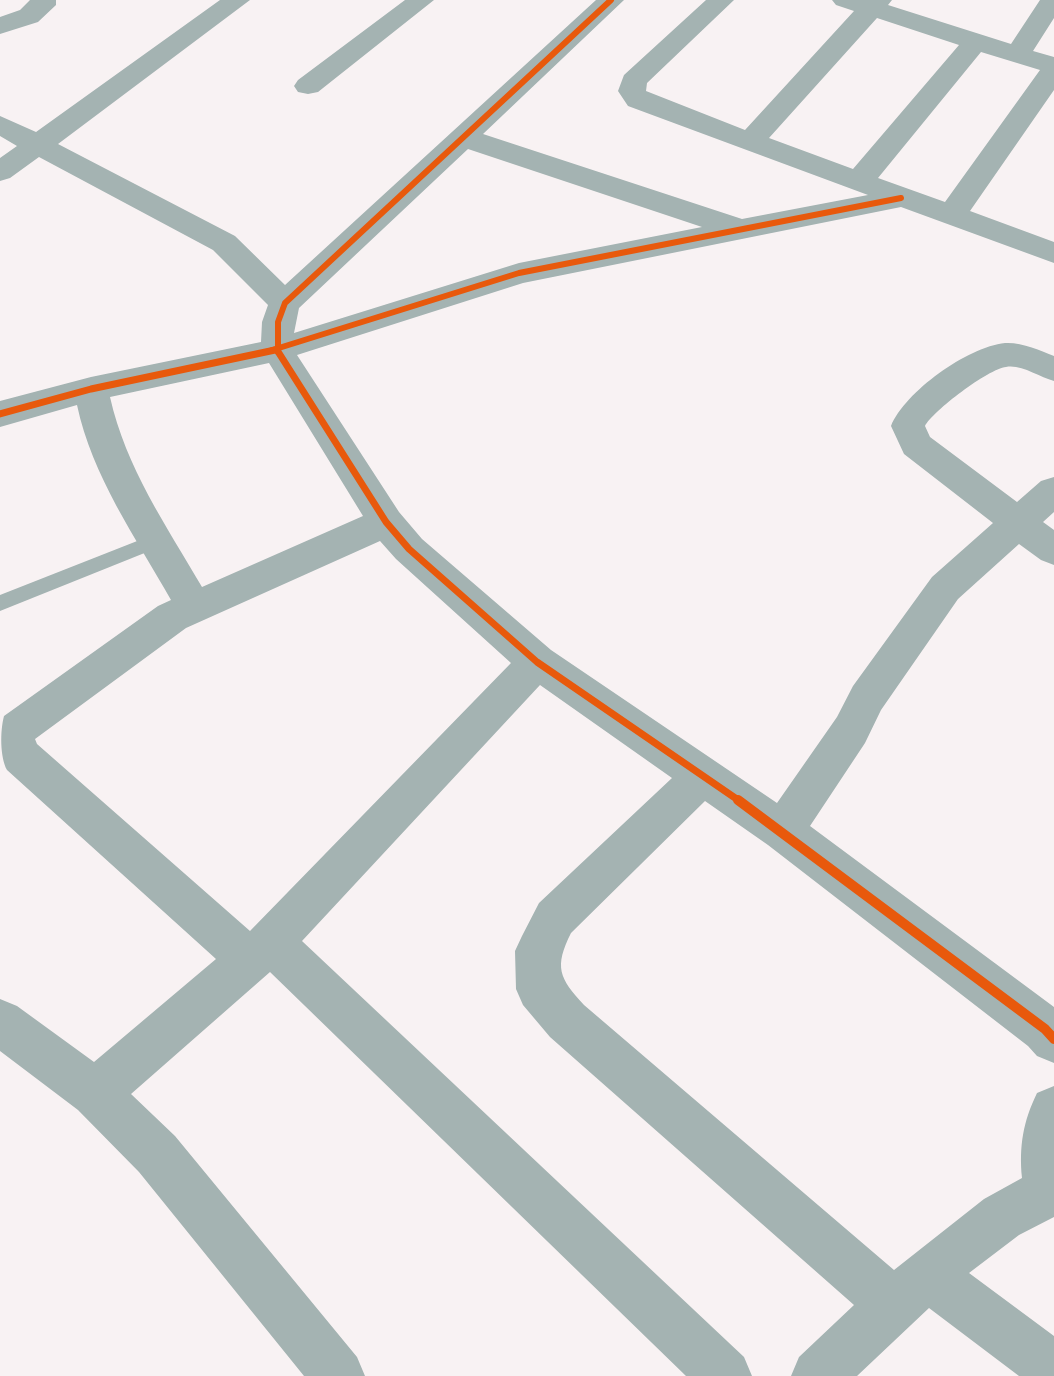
<!DOCTYPE html>
<style>
body{margin:0}
canvas{display:block;background:#f8f2f3}
</style>
<canvas width="1054" height="1376"></canvas>
<script>
const c = document.querySelector('canvas').getContext('2d');
c.lineJoin = 'round';
function fillPath(path, color) { c.fillStyle = color; c.fill(path, 'evenodd'); }
function trace(path, color, width, dash) { c.strokeStyle = color; c.lineWidth = width; c.lineCap = dash ? 'butt' : 'round'; c.setLineDash(dash || []); c.stroke(path); }
fillPath(new Path2D(`
 M155 534 162 536 164 541 162 546 0 611V595Z`), '#a4b3b2');
fillPath(new Path2D(`
 M30 0H56V5L38 22 0 34V17L20 10Z
 M220 0H250L58 144 235 236 285 285 596 0H624L483 134 742 219 868 195 628 106 618 91 624 75 706 0H734L647 83 646 91 745 130 854 11 836 5 832 0H892L888 5 1011 44 1040 0H1054V18L1033 51 1054 57V90L970 211 1054 242V263L901 207 523 283 297 355 399 512 422 539 551 650 777 803 837 717 853 686 932 577 993 523 904 454 891 426C905 392 967 347 1005 343 1021 342 1040 350 1054 356V381C1039 377 1021 364 1006 367 988 369 933 411 925 426L930 437 1017 502 1041 481 1054 477V512L1043 522 1054 530V565L1041 560 1019 544 958 599 881 710 865 743 810 826 1054 1007V1063L1037 1056 1028 1046 768 845 705 801 571 933C554 967 559 978 584 1005L894 1270 984 1199 1022 1178C1019 1146 1023 1122 1037 1093L1054 1086V1217L1019 1235 969 1273 1054 1336V1376H1019L929 1308 857 1376H791L799 1357 854 1305 550 1037 523 1005 516 989 515 951 522 936 539 903 672 778 540 685 302 941 744 1357 752 1376H686L270 972 131 1094 175 1136 357 1357 365 1376H304L139 1172 78 1110 0 1051V999L17 1006 94 1062 216 959 7 770C0 757 0 731 4 716L158 606 171 600C136 538 92 476 77 405L0 427V401L91 377 261 342 262 322 268 305 213 250 39 157 10 178 0 181V158L17 146 0 136V116L36 132ZM877 18 959 45 853 169 769 138ZM981 52 1040 70 945 202 878 178ZM468 149 702 227 519 263 294 333 299 308ZM269 363 363 516 202 587C166 525 126 468 110 397ZM380 541 396 559 511 663 250 931 37 744 35 739 186 628Z
 M405 0H434L318 92 308 94 298 92 294 86 298 80Z`), '#a4b3b2');
trace(new Path2D(`
 M266 352 519 273 901 198
 M278 352V322L285 303 611 0`), '#e8590c', 6);
trace(new Path2D(`
 M277 350 386 522 409 549 537 662 741 802
 M0 414 91 389 275 350`), '#e8590c', 7);
trace(new Path2D(`
 M738 800 1045 1029 1054 1039`), '#e8590c', 10);
</script>
